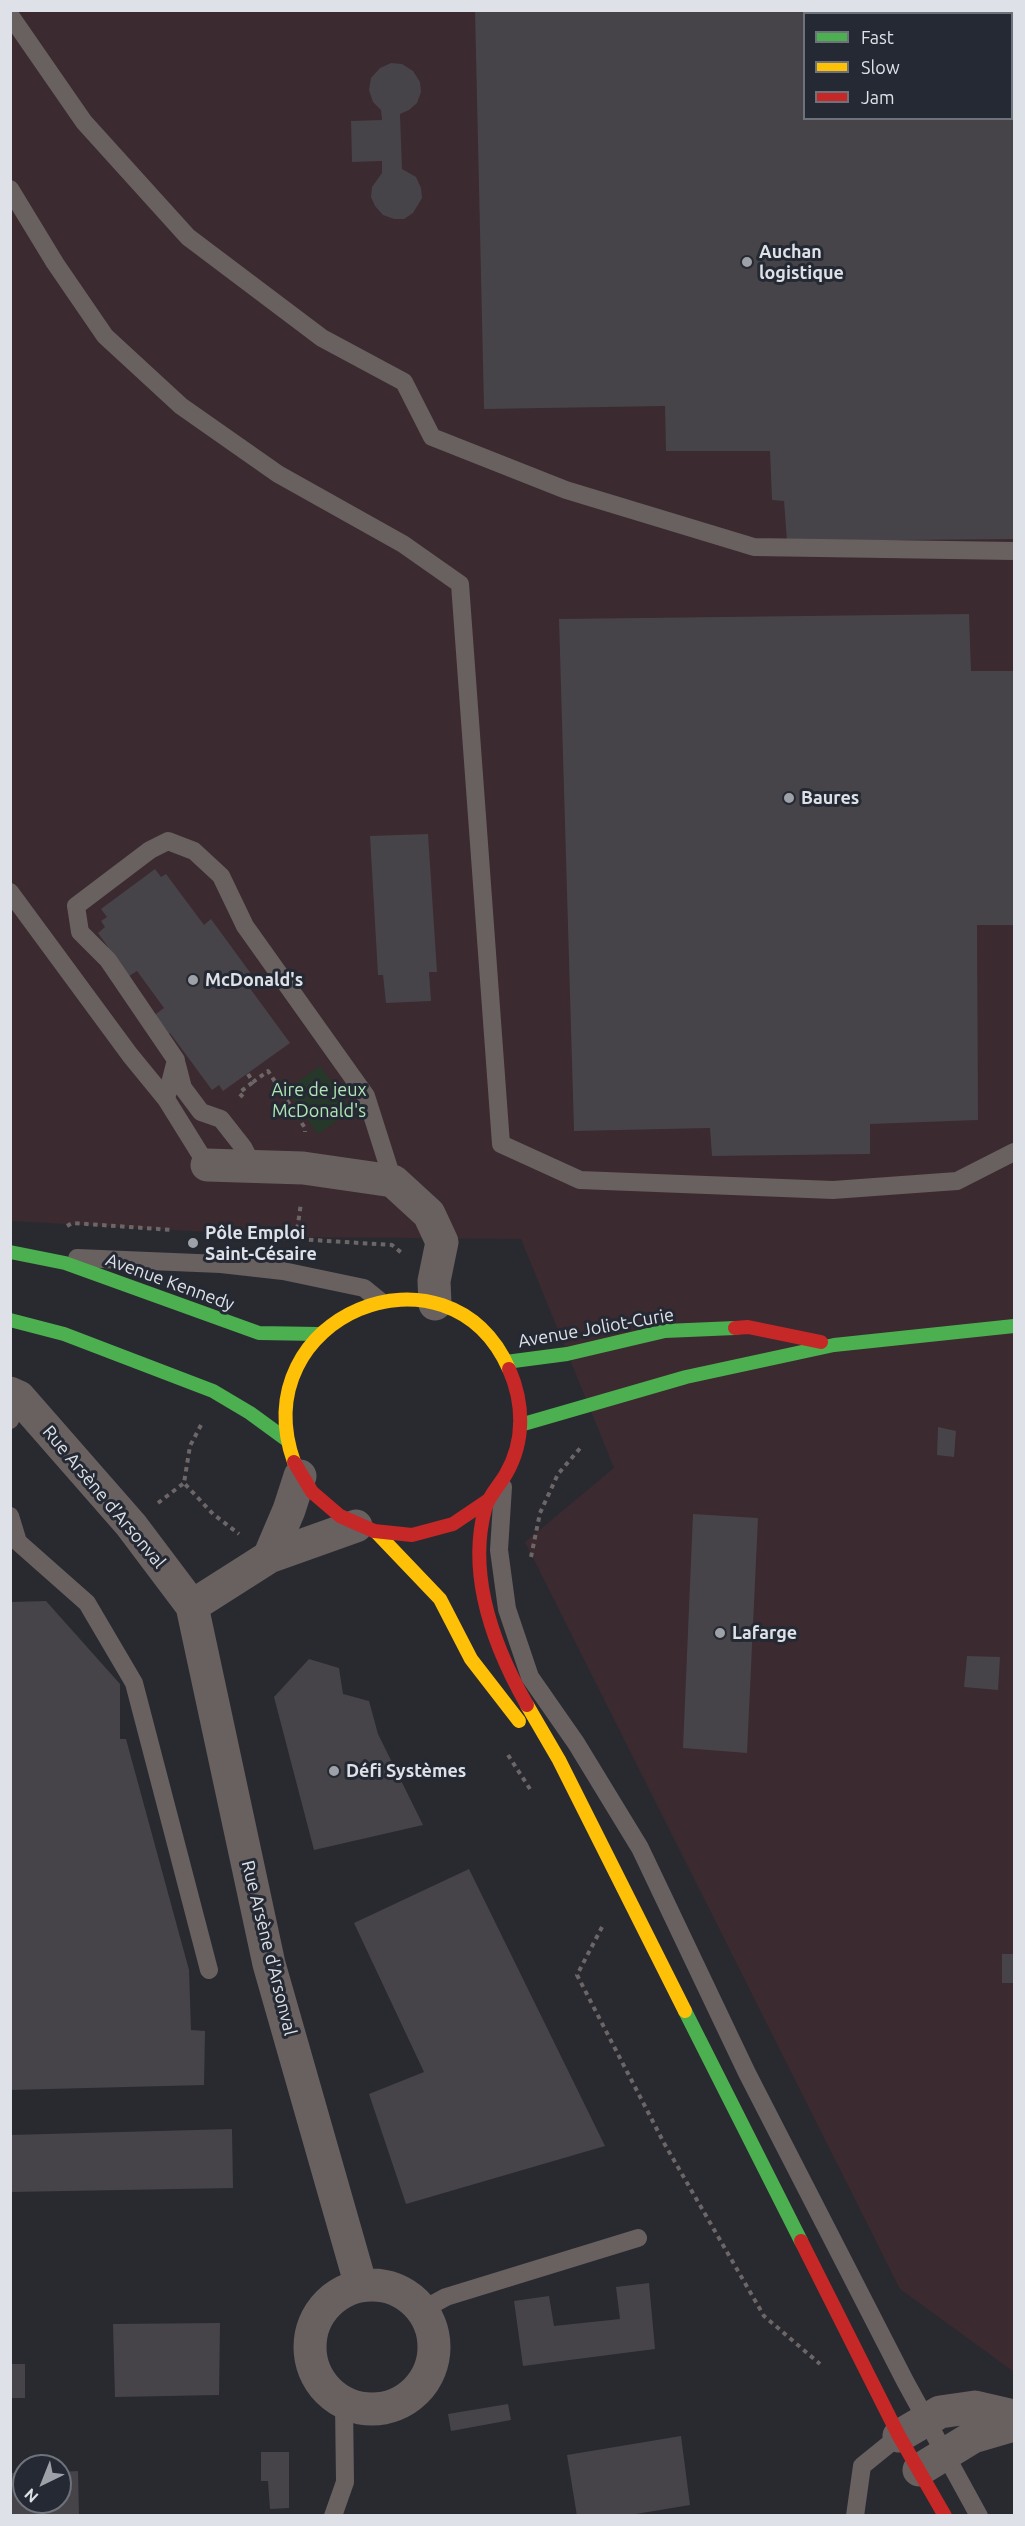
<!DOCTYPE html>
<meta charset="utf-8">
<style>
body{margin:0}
#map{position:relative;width:1025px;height:2526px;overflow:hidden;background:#282a30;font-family:Ubuntu,sans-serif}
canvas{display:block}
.frame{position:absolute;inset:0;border:12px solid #dee2e8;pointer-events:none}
.legend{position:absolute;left:803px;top:12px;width:210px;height:108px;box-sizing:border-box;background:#242933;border:2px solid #6e737b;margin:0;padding:8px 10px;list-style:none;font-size:18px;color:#dee2e8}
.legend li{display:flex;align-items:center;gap:12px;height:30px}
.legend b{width:30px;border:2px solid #6e737b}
.north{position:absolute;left:12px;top:2454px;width:60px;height:60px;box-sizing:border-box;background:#242933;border:2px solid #6e737b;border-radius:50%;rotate:223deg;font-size:16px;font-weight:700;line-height:24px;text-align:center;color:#dee2e8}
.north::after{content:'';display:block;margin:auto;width:21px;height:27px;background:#9ea2a8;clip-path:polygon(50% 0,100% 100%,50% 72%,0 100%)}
</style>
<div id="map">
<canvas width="1025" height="2526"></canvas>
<div class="frame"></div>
<ul class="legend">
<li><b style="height:8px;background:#4caf50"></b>Fast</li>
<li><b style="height:8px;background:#ffc107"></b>Slow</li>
<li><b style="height:8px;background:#c62828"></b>Jam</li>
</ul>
<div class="north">N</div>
</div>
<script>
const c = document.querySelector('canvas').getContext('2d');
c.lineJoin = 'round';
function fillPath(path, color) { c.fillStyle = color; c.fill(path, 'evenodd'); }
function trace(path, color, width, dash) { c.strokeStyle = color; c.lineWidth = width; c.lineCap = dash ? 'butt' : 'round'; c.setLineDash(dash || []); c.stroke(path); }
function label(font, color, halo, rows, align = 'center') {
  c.font = font + ' Ubuntu,sans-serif'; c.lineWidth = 6; c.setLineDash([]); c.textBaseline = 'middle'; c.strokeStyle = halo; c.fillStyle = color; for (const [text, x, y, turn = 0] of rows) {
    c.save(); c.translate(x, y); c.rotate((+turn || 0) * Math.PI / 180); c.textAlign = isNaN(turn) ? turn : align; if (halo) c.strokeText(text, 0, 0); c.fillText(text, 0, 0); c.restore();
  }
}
fillPath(new Path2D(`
 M10 11H1014V2372L900 2289 525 1542 614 1468 521 1239 298 1237 11 1221ZM804 14H1012V118H804Z`), '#3b2a2f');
fillPath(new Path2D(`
 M320 1066 352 1110 318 1134 286 1090Z`), '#253829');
fillPath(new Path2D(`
 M475 10H1014V539L787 541 784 501 772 500 770 451H666L665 406 484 409ZM804 14H1012V118H804Z
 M391 63 402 64 413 71 420 82 421 92 417 103 409 110 400 114 402 169 416 177 421 188 422 198 413 213 404 219H394L383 215 375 206 371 197 372 187 382 173V161L352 162 351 121 382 120 381 110 373 102 369 90 371 78 380 68Z
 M969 614 971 671H1014V925H977L978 1120 870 1124V1154L712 1156 710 1128 574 1131 559 619Z
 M428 834 437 972H429L431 1001 386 1003 383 975H378L370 836Z
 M155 869 161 877 166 874 204 925 211 919 257 982 249 987 290 1043 223 1091 219 1085 212 1090 170 1033 167 1035 153 1016 164 1008 137 971 126 978 120 964 98 933 105 927 101 921 107 917 101 909Z
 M938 1427 956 1431 954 1457 937 1455Z
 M693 1514 758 1518 747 1753 683 1748Z
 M46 1601 120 1684V1739H126L189 1970 191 2030 205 2031 204 2085 10 2090V1602Z
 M967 1656 1000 1657 998 1690 964 1687Z
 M309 1659 339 1668 343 1694 369 1701 378 1734 423 1825 314 1850 274 1697Z
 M469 1869 605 2146 406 2204 369 2094 424 2072 354 1923Z
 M1002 1954H1014V1983H1002Z
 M232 2129 233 2188 10 2192V2135Z
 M649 2283 655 2349 523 2366 514 2301 549 2296 554 2326 620 2319 616 2287Z
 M220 2323 219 2395 115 2397 113 2324Z
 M10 2364H25V2398H10Z
 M508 2404 511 2420 451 2431 448 2414Z
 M681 2436 690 2505 624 2516H577L567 2455Z
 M261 2452H289V2508L270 2509 268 2481H261Z
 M78 2471 79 2516H10V2473H24V2502H60V2472Z`), '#464448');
trace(new Path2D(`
 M248 1074 253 1082 268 1071 305 1128V1132
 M243 1097 239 1093 253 1082
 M67 1226 72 1223 173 1230
 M264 1237 392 1245 403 1254
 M296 1238 301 1203
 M201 1425 190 1446 184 1483 213 1514 239 1534
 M158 1503 184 1483
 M531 1557 540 1513 558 1474 582 1446
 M508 1755 530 1789
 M602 1927 577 1975 664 2143 764 2316 820 2364`), '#6d6666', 4, [4.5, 4.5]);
trace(new Path2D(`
 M10 15 84 122 188 237 322 338 404 382 432 437 566 490 754 547 1014 551
 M10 189 55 263 105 336 181 406 278 474 403 544 460 584 501 1144 580 1180 833 1190 957 1181 1014 1152
 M10 892 130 1055 166 1099 207 1165
 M177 1065 183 1088 201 1112 221 1119 243 1147 253 1166
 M166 1099 176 1060 108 960 80 932 76 906 150 850 168 841 194 851 221 876 245 926 366 1096 393 1181
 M77 1258 221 1264 283 1271 364 1288 380 1301
 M10 1420 19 1397
 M503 1487 499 1550 507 1609 530 1677 576 1743 640 1848 747 2073 905 2381 979 2516
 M10 1516 18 1542 87 1603 134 1683 209 1970
 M422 2310 446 2297 638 2238
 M333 2516 345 2482 344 2403
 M855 2516 862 2466 899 2436`), '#696060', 18);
trace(new Path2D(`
 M207 1165 303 1168 393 1181 429 1214 442 1242 434 1281 435 1304
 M10 1393 19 1397 131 1525 192 1606
 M356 1526 269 1557 192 1606 269 1964 361 2286
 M269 1557 289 1510 300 1476
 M310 2347a62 62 0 1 1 124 0a62 62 0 1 1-124 0Z
 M899 2436 940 2412 975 2407 1014 2416
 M919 2470 973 2437 1014 2425`), '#696060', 33);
trace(new Path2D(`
 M10 1252 65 1263 259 1333 318 1334
 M10 1320 64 1334 213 1391 250 1413 287 1440
 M506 1362 567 1354 665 1331 735 1328
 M520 1425 686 1377 834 1345 1014 1326
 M685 2011 801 2241`), '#4caf50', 14);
trace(new Path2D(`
 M294 1462C242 1316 448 1232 509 1369
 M377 1533 440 1599 471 1659 519 1721
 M527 1705 559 1760 685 2011`), '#ffc107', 14);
trace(new Path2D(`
 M735 1328 748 1327 821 1342
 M509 1369C524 1403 525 1441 506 1474 499 1486 489 1495 485 1509 467 1576 494 1647 527 1705
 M294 1462 312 1492 340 1516 374 1531 412 1535 453 1524 487 1501
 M801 2241 899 2436 945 2516`), '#c62828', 14);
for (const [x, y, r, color] of [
 [747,262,6,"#9ea2a8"],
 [789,798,6,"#9ea2a8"],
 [193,980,6,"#9ea2a8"],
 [193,1243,6,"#9ea2a8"],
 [720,1633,6,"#9ea2a8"],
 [334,1771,6,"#9ea2a8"]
]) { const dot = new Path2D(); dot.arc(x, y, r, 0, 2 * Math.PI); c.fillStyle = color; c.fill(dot); trace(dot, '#242933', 2); }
label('bold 18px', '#dee2e8', '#242933', [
 ["Auchan",759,252],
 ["logistique",759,273],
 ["Baures",801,798],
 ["McDonald's",205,980],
 ["Pôle Emploi",205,1233],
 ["Saint-Césaire",205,1254],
 ["Lafarge",732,1633],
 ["Défi Systèmes",346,1771]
], 'left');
label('18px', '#aee6b5', '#242933', [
 ["Aire de jeux",319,1090],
 ["McDonald's",319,1111]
]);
label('18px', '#dee2e8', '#242933', [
 ["Avenue Kennedy",170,1282,20],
 ["Avenue Joliot-Curie",596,1328,-10],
 ["Rue Arsène d'Arsonval",104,1497,50],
 ["Rue Arsène d'Arsonval",269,1948,76]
]);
</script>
